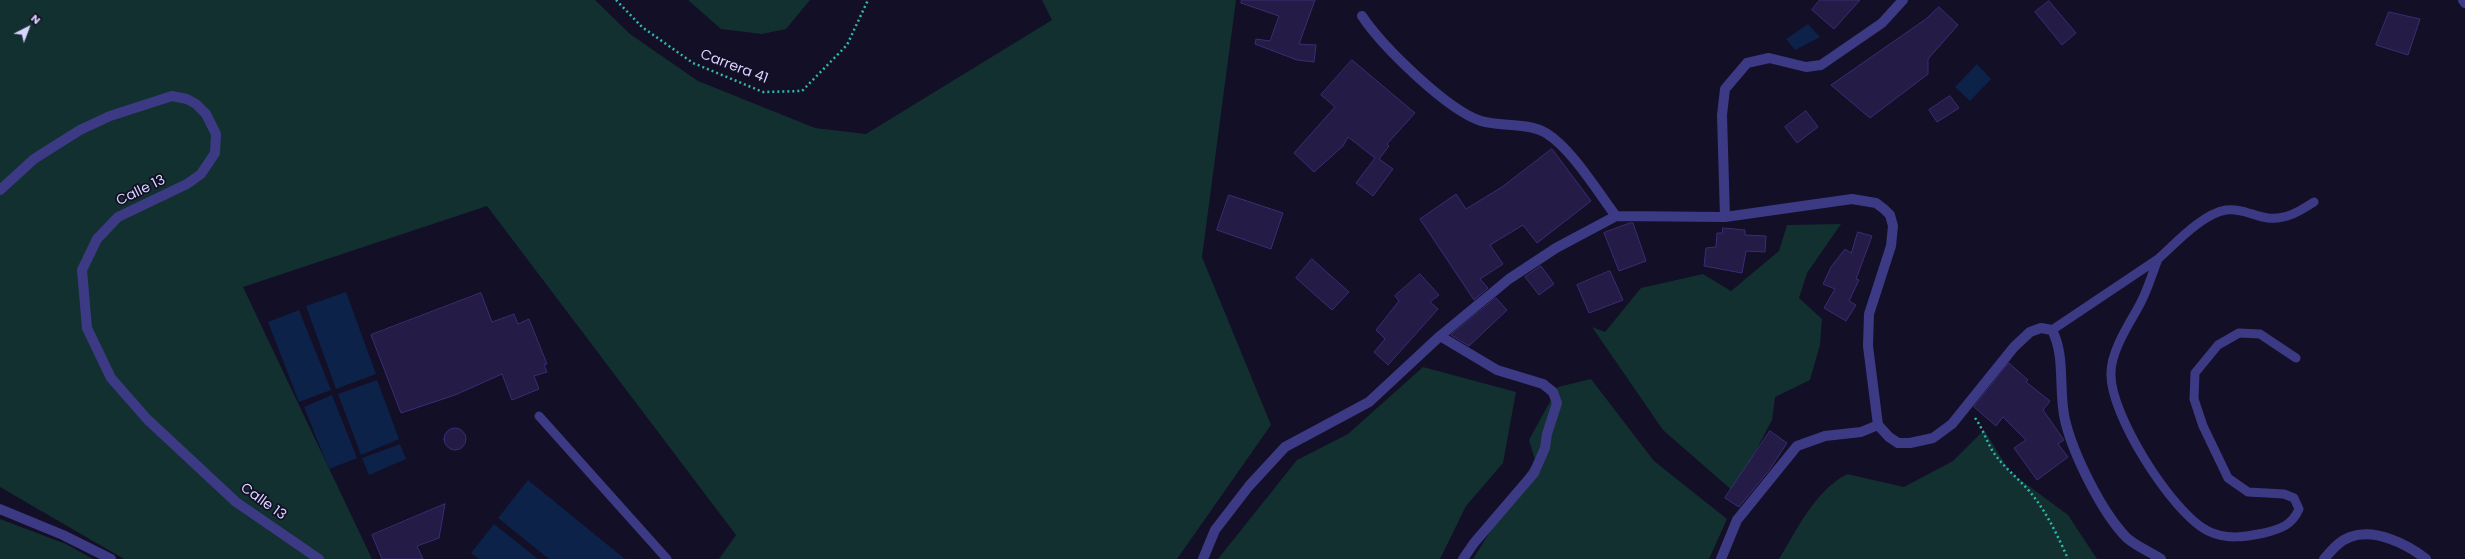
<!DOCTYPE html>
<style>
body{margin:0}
#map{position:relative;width:2465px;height:559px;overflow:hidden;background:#130f26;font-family:Poppins,sans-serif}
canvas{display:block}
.north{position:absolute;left:8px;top:8px;width:40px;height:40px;-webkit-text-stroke:3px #130f26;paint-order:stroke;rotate:42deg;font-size:11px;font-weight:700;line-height:16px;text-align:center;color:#d9d4ff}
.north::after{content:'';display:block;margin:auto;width:14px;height:18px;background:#d9d4ff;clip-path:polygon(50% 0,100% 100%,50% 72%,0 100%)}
</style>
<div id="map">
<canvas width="2465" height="559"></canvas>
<div class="north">N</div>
</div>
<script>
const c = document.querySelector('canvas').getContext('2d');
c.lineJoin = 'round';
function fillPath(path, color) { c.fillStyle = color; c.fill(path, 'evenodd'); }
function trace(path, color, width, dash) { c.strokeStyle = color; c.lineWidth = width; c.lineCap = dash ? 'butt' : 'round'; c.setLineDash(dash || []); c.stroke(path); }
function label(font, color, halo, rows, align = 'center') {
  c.font = font + ' Poppins,sans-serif'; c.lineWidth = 3.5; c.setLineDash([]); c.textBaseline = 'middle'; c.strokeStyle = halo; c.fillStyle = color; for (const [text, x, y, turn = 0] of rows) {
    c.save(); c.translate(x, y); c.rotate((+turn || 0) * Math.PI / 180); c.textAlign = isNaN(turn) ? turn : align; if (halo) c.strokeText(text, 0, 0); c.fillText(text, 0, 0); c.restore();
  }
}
fillPath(new Path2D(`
 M0 0H595L630 34 698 81 815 128 866 134 1052 20 1042 0H1236L1202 257 1271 425 1177 559H719L736 535 487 206 243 287 372 559H124L0 487Z
 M688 0H810L786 29 762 34 721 29Z
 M1841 224 1807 273 1799 298 1822 319 1820 345 1810 380 1775 397 1772 420 1734 492 1663 430 1592 327 1605 332 1641 288 1703 274 1731 291 1779 251 1787 225Z
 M1423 367 1516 392 1503 463 1466 506 1440 559H1218L1297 460 1348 434Z
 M1591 379 1654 461 1727 519 1709 559H1473L1535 460 1529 440 1558 387Z
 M1984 430 2010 472 2068 515 2097 559H1779C1798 528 1814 492 1847 474L1904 487 1953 461Z
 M0 519 66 544 93 559H0Z`), '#12302f');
fillPath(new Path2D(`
 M1808 24 1820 37 1795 50 1786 39Z
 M1977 64 1991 79 1970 101 1955 87Z
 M346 292 376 374 336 389 306 306Z
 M299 310 331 390 299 402 268 322Z
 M377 380 399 439 361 455 338 394Z
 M332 395 357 458 329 469 304 407Z
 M400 444 406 459 369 475 362 458Z
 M528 480 625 559H549L498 518Z
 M494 524 538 559H479L471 553Z`), '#0c2248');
const building = new Path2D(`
 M1242 0H1315L1299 44 1316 45 1314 62 1297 60 1255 44 1256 39 1270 41 1279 16 1241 3Z
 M1820 0H1860L1834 29 1812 10Z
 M2049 1 2076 33 2062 45 2035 12Z
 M1939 7 1958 25 1928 59V74L1870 118 1831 85 1926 19Z
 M2389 12 2420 19 2408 55 2376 45Z
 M1352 60 1415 113 1387 144 1389 146 1379 159 1393 169 1373 196 1356 183 1375 158 1348 137 1343 146 1314 172 1294 153 1335 107 1321 95Z
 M1950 96 1959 108 1937 122 1929 110Z
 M1806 111 1818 127 1797 143 1785 127Z
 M1552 149 1591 201 1537 243 1523 225 1490 245 1503 264 1480 279 1488 288 1474 300 1420 219 1456 194 1466 209 1502 187Z
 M1229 195 1283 213 1271 249 1217 230Z
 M1630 223H1633L1646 261 1619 271 1604 233Z
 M1723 228 1745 230V235L1766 236 1765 252 1746 251 1742 273 1704 266 1706 248 1716 247 1717 233H1722Z
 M1858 232 1872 236 1856 279 1859 280 1849 301 1856 305 1846 321 1824 308 1835 289 1823 284 1831 267 1845 249 1851 253Z
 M1312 259 1349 292 1332 310 1296 278Z
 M1541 266 1554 284 1539 295 1525 277Z
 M1610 271 1623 300 1589 313 1577 285Z
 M1420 274 1439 295 1430 302 1438 309 1388 365 1374 352 1385 339 1376 330 1399 301 1395 296Z
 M481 293 492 322 514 314 518 324 529 319 547 364 544 365 547 372 534 376 539 389 512 400 502 374 455 395 401 413 371 335Z
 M1496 298 1507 310 1469 346 1451 335Z
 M2009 363 2028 380 2026 382 2050 401 2043 410 2064 440 2058 444 2068 457 2037 480 2014 448 2026 440 2003 417 1996 426 1974 407Z
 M444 439a11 11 0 1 1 22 0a11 11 0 1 1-22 0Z
 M1770 431 1787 443 1770 469 1739 507 1725 498Z
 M445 504 439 538 417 546 423 559H382L372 535Z`);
fillPath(building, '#241b47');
trace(building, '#3b2d73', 1);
trace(new Path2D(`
 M616 0 642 27 693 63 763 92 802 91 847 45 868 0
 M1975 418C1984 430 1987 444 1996 456 2006 469 2019 479 2030 492 2046 511 2058 536 2068 559`), '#2fb8b0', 2.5, [2, 3]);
trace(new Path2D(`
 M2158 259C2176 243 2202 214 2226 210 2241 208 2254 216 2268 218 2286 220 2300 211 2314 202
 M2052 330 2158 259C2152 274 2147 292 2139 306 2129 324 2111 351 2111 373 2109 413 2172 513 2208 531 2226 540 2245 537 2264 533 2281 529 2292 525 2299 509L2294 498 2284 494 2248 492 2228 478 2203 426 2194 399 2195 373 2218 345 2239 333 2260 334 2296 358
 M539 416 667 559`), '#3d3a85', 9);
trace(new Path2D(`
 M2463 0 2465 3
 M1362 16C1382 46 1447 110 1481 121 1501 127 1527 122 1546 133 1572 149 1597 191 1616 216
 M0 190 34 159 80 130 110 116 172 96 187 99 196 104 206 114 216 134 215 153 201 174 187 184 118 217 97 239 82 270 87 328 111 378 147 419 236 502 319 559
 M1725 217 1722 115 1725 89 1747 63 1769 58 1806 67 1821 65 1882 23 1903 0
 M1440 336 1497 370 1543 384 1553 392 1557 403 1547 434 1545 448 1534 473 1474 543 1463 559
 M0 509 63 535 111 559
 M1203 559 1215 530 1249 486 1285 447 1369 402 1440 336 1509 279 1556 248 1616 216 1725 217 1852 199 1876 203 1884 209 1890 215 1893 226 1891 246 1869 314 1868 346 1878 425 1889 437 1898 443H1910L1933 438 1952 424 2014 347 2030 332 2041 328 2052 330C2066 357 2058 390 2065 420 2073 454 2102 513 2127 538 2136 546 2150 552 2161 559
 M1721 559 1737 520 1797 446 1825 436 1861 432 1878 425
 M2324 559C2331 551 2339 541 2350 537 2375 528 2407 544 2426 559`), '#3d3a85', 10);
label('14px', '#d9d4ff', '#130f26', [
 ["Carrera 41",734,67,21],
 ["Calle 13",141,191,-26],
 ["Calle 13",263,502,36]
]);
</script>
